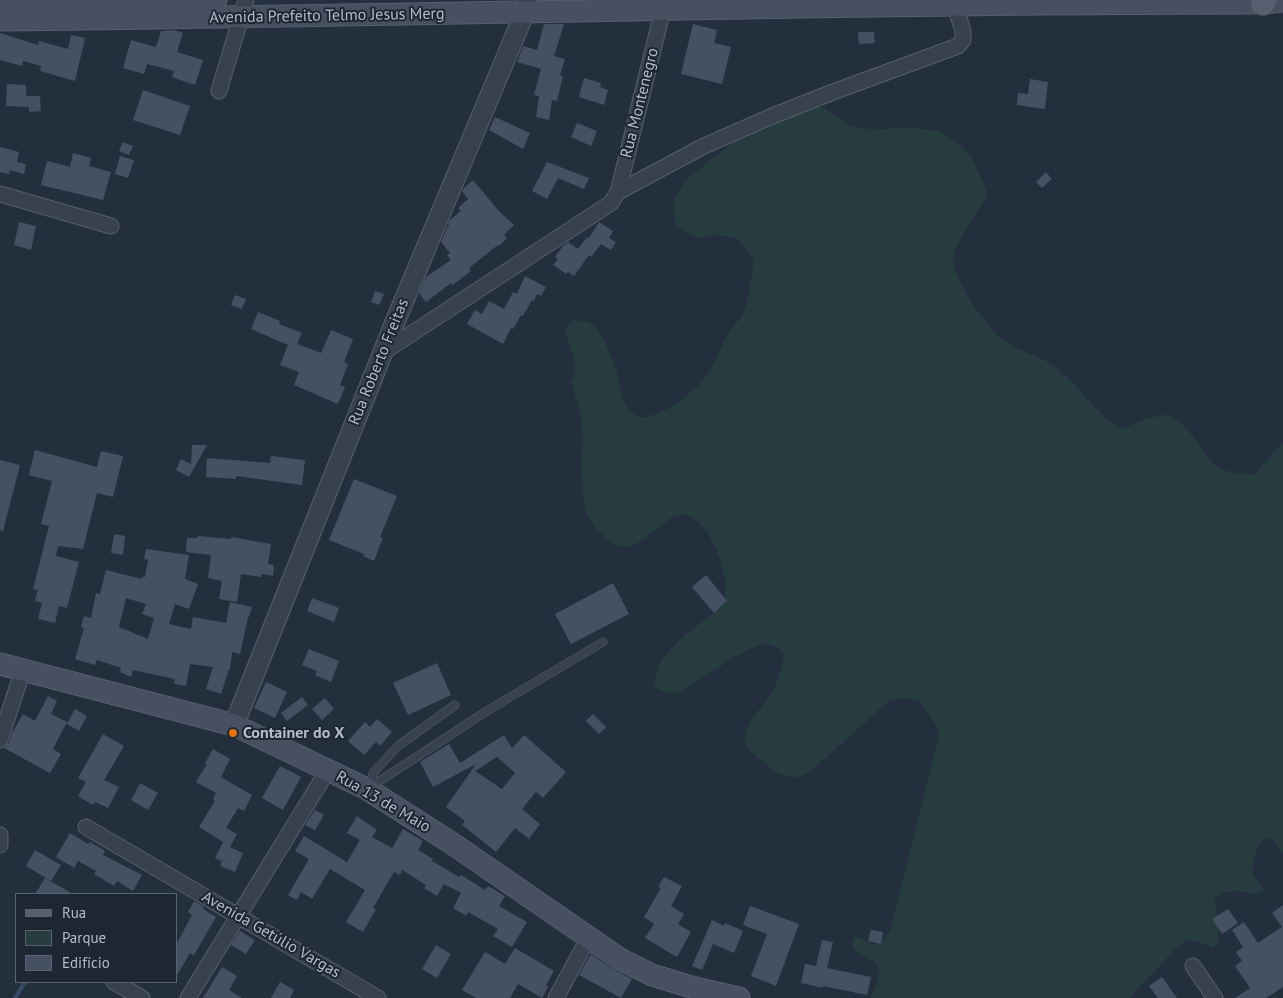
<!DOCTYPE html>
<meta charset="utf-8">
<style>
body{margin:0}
#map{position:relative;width:1283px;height:998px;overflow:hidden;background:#242f3e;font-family:"PT Sans",sans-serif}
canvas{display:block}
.legend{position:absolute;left:15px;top:893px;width:162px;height:90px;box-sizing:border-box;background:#1d2633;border:1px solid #59626f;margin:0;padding:6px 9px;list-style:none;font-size:15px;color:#b4bcc9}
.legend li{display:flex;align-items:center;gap:10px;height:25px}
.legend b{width:25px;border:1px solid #59626f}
</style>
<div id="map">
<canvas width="1283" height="998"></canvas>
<ul class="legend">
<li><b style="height:6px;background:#56606e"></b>Rua</li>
<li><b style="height:14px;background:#263c3f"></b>Parque</li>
<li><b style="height:14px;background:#455162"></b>Edifício</li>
</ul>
</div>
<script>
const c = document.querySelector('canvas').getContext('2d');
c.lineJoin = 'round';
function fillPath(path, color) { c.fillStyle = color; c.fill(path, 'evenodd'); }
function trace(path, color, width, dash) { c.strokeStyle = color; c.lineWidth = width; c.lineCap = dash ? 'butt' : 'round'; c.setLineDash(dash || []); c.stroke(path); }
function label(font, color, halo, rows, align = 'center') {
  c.font = font + ' "PT Sans",sans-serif'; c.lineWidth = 4; c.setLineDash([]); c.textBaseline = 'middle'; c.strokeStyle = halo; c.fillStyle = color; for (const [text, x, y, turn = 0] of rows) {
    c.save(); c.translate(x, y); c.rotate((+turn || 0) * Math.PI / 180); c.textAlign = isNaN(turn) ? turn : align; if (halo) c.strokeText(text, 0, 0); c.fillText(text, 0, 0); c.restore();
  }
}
fillPath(new Path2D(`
 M806 103 824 108 851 126 876 130 904 127 940 131 963 147 973 160 986 189V197C977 213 957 240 954 257 951 278 983 321 998 335 1003 340 1011 344 1017 348 1029 354 1043 358 1054 366 1079 385 1094 413 1121 428 1135 425 1150 416 1165 415 1183 415 1203 454 1216 466 1224 473 1242 473 1253 475L1283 443V854L1271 838C1268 839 1263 840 1260 843 1255 850 1250 870 1255 878 1258 883 1262 885 1264 891L1256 894 1238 891 1221 893 1214 899 1219 927 1218 942 1213 948C1205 945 1195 938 1186 941 1176 945 1165 961 1157 969 1148 979 1139 986 1130 998H871C874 989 881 977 878 967 874 957 843 954 855 936L873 945 881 942 890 931 939 734 937 726 919 701 900 698 890 700 810 772C804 775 798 778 791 777 776 776 755 756 745 745 744 721 759 712 771 694 777 683 782 668 784 656L778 648 768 644 759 645 736 656 681 692C670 694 663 693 654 687 656 680 656 671 659 665 665 654 682 637 693 629 703 620 721 613 725 599 730 576 709 510 678 515 672 516 667 521 662 525 634 548 622 559 594 526 577 507 583 456 582 430 582 414 576 398 571 383 582 362 567 349 566 328L572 321C577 321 585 320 590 323 602 330 616 364 618 377 620 389 623 410 637 416 656 423 697 390 707 375 716 363 720 347 728 334 733 326 742 318 745 309 750 293 751 276 754 260L736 238 718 235 699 238 682 231 676 224 673 205 675 197 686 180 769 113Z`), '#263c3f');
trace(new Path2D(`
 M15 998 25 982`), '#394c67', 4);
fillPath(new Path2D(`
 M544 24H564L554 56 565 59 560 75 563 76 557 101 552 100 549 120 536 117 539 96 534 95 541 69 517 62 523 46 537 50Z
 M693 24 717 30 714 43 731 47 722 84 681 74Z
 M174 30 183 33 177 52 203 60 195 85 172 77 174 71 147 64 144 74 123 68 131 40 156 47 161 31Z
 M858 32H874L875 43 859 44Z
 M0 33 38 45 39 41 68 49 71 35 85 38 75 81 40 71 41 66 23 61 22 66 0 60Z
 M584 78 601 83 600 87 608 90 604 105 579 97Z
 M1030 79 1048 82 1045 109 1017 105 1018 93 1028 94Z
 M7 84 26 85V96H40L41 111 29 112V107L6 106Z
 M143 90 190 106 180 135 133 120Z
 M495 117 530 133 523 149 489 130Z
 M577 123 597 131 591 146 571 137Z
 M123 142 133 146 129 155 119 151Z
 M0 147 19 152 17 162 26 164 24 174 10 170 9 174 0 172Z
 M73 153 91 158 89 166 111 172 103 200 41 185 47 161 70 167Z
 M120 156 134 160 128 178 115 174Z
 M547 162 589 178 584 189 558 178 547 199 532 191Z
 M1046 172 1052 179 1042 188 1036 182Z
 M473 180 497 209 514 225 504 235 507 238 499 246 498 245 469 268 471 271 462 278 452 285 451 283 426 302 419 293 426 277 451 260 447 255 450 253 441 242 447 228 449 226 448 224 450 220 461 211 458 208 468 199 462 191 463 189Z
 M19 222 36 226 31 250 14 245Z
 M599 222 613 231 609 238 616 242 611 250 601 244 591 257 589 255 574 276 568 272 566 274 553 265 558 259 555 257 563 246 568 242 578 249 587 237 589 238Z
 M525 276 546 287 541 296 537 294 534 301 532 300 523 316 521 315 513 329 511 328 503 344 467 324 475 310 482 314 489 301 504 309 513 292 517 294Z
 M375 291 384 294 379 305 371 302Z
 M235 295 246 299 242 309 231 305Z
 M258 312 280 321 279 324 302 333 297 344 321 353 331 330 353 339 344 362 348 364 340 385 345 387 338 404 294 385 299 372 280 365 288 345 251 329Z
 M192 445H207L189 477 176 470 181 459 191 464Z
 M35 450 97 467 101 451 123 456 113 497 97 493 83 549 58 546 56 556 79 562 67 608 59 606 55 623 38 619 42 603 35 601 38 590 33 589 49 526 41 524 52 481 29 475Z
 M271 456 305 460 302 485 236 476V479L206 477 207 458 270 463Z
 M0 460 20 465 3 531 0 530Z
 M354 479 397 496 380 537 383 538 374 561 363 556 364 554 329 540Z
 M114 534 125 536 123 555 111 553Z
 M198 536 231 539V537L271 544 268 564 274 565 273 576 262 574 261 577 241 574 237 602 219 599 222 581 208 578 211 555 186 552 187 538H198Z
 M146 549 189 555 185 579 198 584 189 609 175 604 169 624 191 629 193 617 226 623 230 602 252 607 249 617H248L240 654 232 652 230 670 229 669 221 694 206 689 213 667 190 664 186 686 174 684 175 679 133 670 131 677 120 672 121 668 97 660 95 665 75 659 84 628 81 627 84 616 91 618 96 593 100 594 106 570 142 579V577H145L148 560 144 559ZM126 598 146 604 142 614 154 618 148 639 119 627Z
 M706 575 727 601 714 613 692 587Z
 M613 583 629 614 571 644 555 614Z
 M312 598 339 608 334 622 307 611Z
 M309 649 339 661 331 682 315 675 317 671 302 665Z
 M437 663 451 695 408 715 393 683Z
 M266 682 287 692 275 718 254 708Z
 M48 696 57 701 51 714 67 722 53 749 61 754 50 773 4 748 9 743 12 733 23 714 35 721Z
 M302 697 308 705 287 721 281 713Z
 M325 698 334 709 322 720 312 709Z
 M75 709 87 716 79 731 67 724Z
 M593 714 606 727 599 734 586 721Z
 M377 719 392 732 380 746 376 742 364 755 348 741 365 722 370 727Z
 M103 734 124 746 104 780 119 787 108 808 95 802 93 805 78 796 86 782 78 778Z
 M504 735 512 748 524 735 566 772 543 798 536 792 522 809 540 824 529 839 515 828 496 852 462 825 465 821 446 807 476 764 433 787 420 762 449 744 460 763ZM497 757 515 773 502 789 475 771Z
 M213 749 230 759 221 777 252 795 244 811 238 808 226 828 237 834 230 847 243 853 235 872 220 866 223 859 221 861 215 858 223 842 199 827 215 801 213 800 216 793 196 782 207 764 205 763Z
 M280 766 301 777 283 810 262 798Z
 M140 783 158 793 148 810 131 800Z
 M315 810 324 815 315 830 305 825Z
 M357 816 377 830 372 837 392 848 403 829 423 841 418 850 433 859 432 861 459 877 461 875 485 890 488 886 505 896 499 906 527 922 512 947 493 936 498 929 468 912 466 916 453 908 461 893 444 884 437 896 424 888 426 885 402 870 400 875 394 872 373 908 376 909 363 932 346 922 365 890 330 869 312 899 301 892 297 900 288 895 309 859 295 851 304 836 347 862 360 840 347 833Z
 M70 833 88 844 90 842 105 851 103 855 142 875 133 891 117 881 114 886 94 874 96 871 78 861 74 868 56 857Z
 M35 850 61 865 51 881 26 866Z
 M664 877 682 886 671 906 684 914 678 924 691 932 677 957 645 938 654 924 644 917 661 888 658 887Z
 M45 878 73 894H35Z
 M194 901 204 907 203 909 216 917 194 955 190 953 176 977V945L192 915 188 912Z
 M1283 905V987L1266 998H1235L1250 988 1235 966 1242 961 1236 952 1243 947 1232 930 1244 922 1258 943 1282 927 1272 913Z
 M750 906 799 924 776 986 751 976 767 934 743 925Z
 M1228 909 1238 923 1222 934 1212 919Z
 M712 920 724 926 725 923 743 931 734 953 713 944 702 970 692 966Z
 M871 930 883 932 881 944 868 941Z
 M240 931 255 940 246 954 231 945Z
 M822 940 833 942 827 968 871 977 867 995 823 986V988L801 983 805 964 816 966Z
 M436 945 451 954 437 978 422 969Z
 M515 948 554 971 546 985 548 987 542 998 518 984 510 998H476L462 990 485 952 505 964Z
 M591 954 613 969 632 979 621 998 579 975Z
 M222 967 237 976 229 990 242 998H203Z
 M1162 977 1177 998H1158L1149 986Z
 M280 982 294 990 290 998H271Z`), '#455162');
const service = new Path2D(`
 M368 787 374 772 398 746 455 705
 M369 788 490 709 603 642`);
const minor = new Path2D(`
 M219 91 246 0
 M618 192 704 146 770 117 833 92 958 46 963 40V31L955 5
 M0 194 111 226
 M382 353 611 203 618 192 665 1
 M0 740 23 670
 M86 827 378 998
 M0 835V845
 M1193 966 1215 998
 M114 982 142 998
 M188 998 328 770
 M556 998 589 937`);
const tertiary = new Path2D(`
 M234 725 395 322 525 12 527 0`);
const secondary = new Path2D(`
 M0 5 216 0
 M0 20C421 16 842 3 1263 3L1283 1
 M0 664 234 725 367 789 453 844 620 959 652 975 695 988 739 998`);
const primary = new Path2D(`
 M1263 3 1264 0`);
trace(service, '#565f6c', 9);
trace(minor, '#565f6c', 17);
trace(tertiary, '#565f6c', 21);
trace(secondary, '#565f6c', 23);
trace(primary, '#414a57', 26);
trace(service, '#38414e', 8);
trace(minor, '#38414e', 15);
trace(tertiary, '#38414e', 19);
trace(secondary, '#465061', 21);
trace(primary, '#56606e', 24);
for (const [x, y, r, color] of [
 [233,733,5,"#e8710a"]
]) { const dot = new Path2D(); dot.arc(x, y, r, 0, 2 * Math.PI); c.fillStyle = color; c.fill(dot); trace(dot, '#1d2633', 2); }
label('16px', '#b4bcc9', '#1d2633', [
 ["Avenida Prefeito Telmo Jesus Merg",327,16,-1],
 ["Rua Montenegro",640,103,-76],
 ["Rua Roberto Freitas",379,362,-68],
 ["Rua 13 de Maio",383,802,30],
 ["Avenida Getúlio Vargas",271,935,30]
]);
label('bold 16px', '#b4bcc9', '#1d2633', [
 ["Container do X",243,733]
], 'left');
</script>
